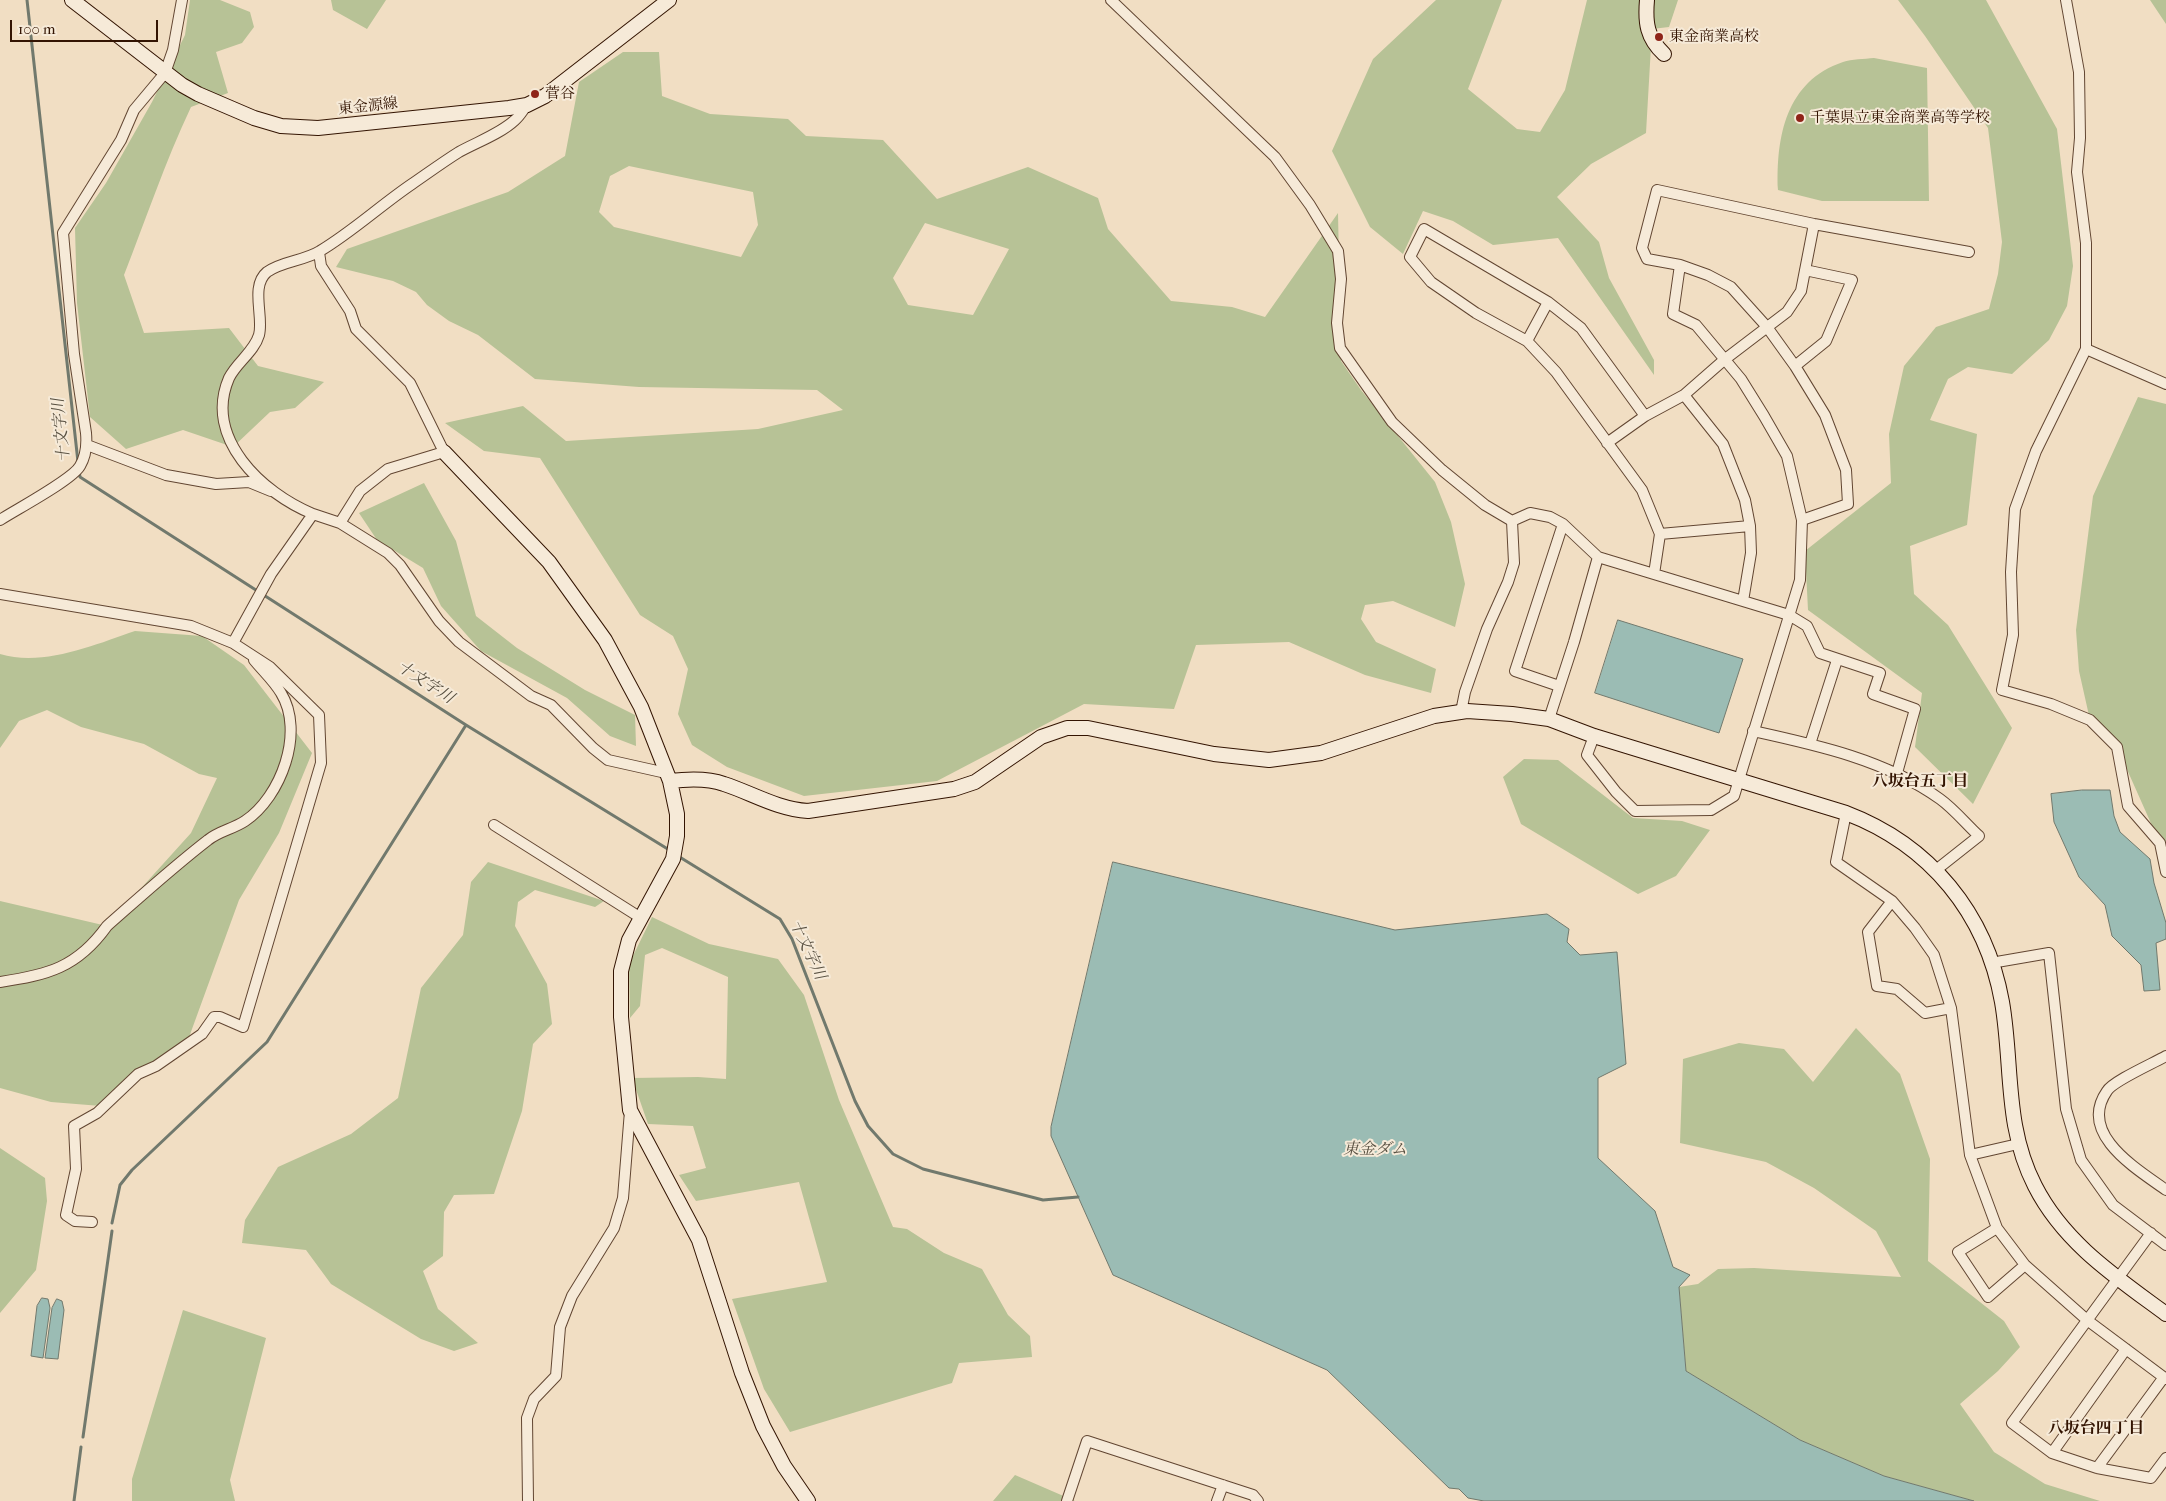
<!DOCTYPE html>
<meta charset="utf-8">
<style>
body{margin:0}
#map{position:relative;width:2166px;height:1501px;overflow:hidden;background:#f1dec3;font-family:"IM FELL French Canon",serif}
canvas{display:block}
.scale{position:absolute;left:10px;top:20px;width:148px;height:22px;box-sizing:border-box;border:2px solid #331402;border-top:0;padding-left:6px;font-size:15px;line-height:18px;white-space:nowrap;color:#331402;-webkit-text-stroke:4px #f6ead8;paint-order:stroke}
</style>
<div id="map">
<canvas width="2166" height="1501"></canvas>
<div class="scale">100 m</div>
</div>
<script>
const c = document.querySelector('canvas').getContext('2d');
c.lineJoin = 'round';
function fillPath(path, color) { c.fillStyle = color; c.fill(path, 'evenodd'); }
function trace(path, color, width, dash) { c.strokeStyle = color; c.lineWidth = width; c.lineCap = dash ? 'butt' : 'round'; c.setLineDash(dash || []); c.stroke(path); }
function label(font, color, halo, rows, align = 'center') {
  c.font = font + ' "IM FELL French Canon","Noto Serif JP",serif'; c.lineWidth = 4; c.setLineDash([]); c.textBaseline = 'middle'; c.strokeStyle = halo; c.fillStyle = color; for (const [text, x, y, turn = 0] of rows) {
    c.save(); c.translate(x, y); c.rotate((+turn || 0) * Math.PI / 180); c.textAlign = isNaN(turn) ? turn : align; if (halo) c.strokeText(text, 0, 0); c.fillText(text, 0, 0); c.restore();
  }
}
fillPath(new Path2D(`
 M190 0H220L250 12 254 27 242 43 216 52 228 93 191 107C165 162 146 219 124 275L144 333 229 328 258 366 324 382 295 408 270 412 233 447 183 430 126 449 90 417 77 303 75 228 106 183 152 102 185 35Z
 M331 0H386L367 29 333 10Z
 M1436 0H1502L1468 89 1517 129 1540 132 1565 90 1587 0H1678L1669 27 1652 29 1646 133 1591 164 1557 197 1599 242 1609 278 1654 360V375L1558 238 1493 245 1453 221 1423 211 1403 254 1370 227 1332 151 1373 59Z
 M1898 0H1986L2057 129 2073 266 2067 306 2049 340 2012 374 1968 367 1948 379 1930 420 1977 434 1967 525 1910 546 1914 594 1948 625 2012 728 1973 804 1915 747 1922 693 1808 610 1805 551 1891 483 1889 434 1904 366 1936 327 1989 309 1998 274 2002 242 1988 128 1925 36Z
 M2150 0H2166V24Z
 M623 52H659L662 96 710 114 788 119 806 136 883 140 937 199 1028 167 1098 198 1108 229 1171 301 1232 307 1265 317 1338 213 1341 361 1361 390 1435 482 1451 522 1465 584 1455 627 1393 601 1365 605 1361 619 1376 642 1436 669 1431 693 1365 675 1289 642 1196 645 1174 709 1084 704 937 781 804 796 727 767 692 745 678 714 688 669 673 636 640 615 540 458 484 451 445 423 523 406 566 441 758 429 843 410 817 390 639 387 535 379 478 335 449 321 427 305 416 292 393 281 336 267 347 249 508 192 565 156 579 82ZM629 166 753 192 758 225 741 257 614 227 599 212 610 176ZM925 223 1009 249 973 315 908 305 893 278Z
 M1874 58 1927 68 1929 201H1822L1778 190C1776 137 1786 81 1843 62 1852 59 1864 59 1874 58Z
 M2138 397 2166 404V857L2117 747 2090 720 2079 671 2076 630 2093 496Z
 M424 483 456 541 476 616 517 648 585 690 635 715 636 746 610 736 567 698 481 651 441 606 423 568 377 540 359 513Z
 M135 631 202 636 244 665 312 753 279 833 239 900 188 1040 101 1106 51 1102 0 1088V901L107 926 191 833 217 778 199 774 144 744 81 727 47 710 19 721 0 748V654C43 667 94 645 135 631Z
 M1524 759 1558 760 1633 818 1682 821 1710 830 1676 876 1638 894 1521 824 1503 777Z
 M488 862 604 901 595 907 535 890 518 902 515 926 547 984 552 1024 533 1044 522 1111 494 1194 454 1195 444 1212 443 1256 423 1271 438 1309 478 1343 454 1351 421 1339 331 1284 306 1250 242 1243 245 1220 278 1167 351 1134 398 1098 421 988 463 935 471 882Z
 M652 917 709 944 778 959 804 995 839 1100 893 1227 907 1229 944 1253 982 1269 1008 1315 1030 1336 1032 1357 959 1363 952 1383 790 1432 764 1389 732 1299 827 1282 799 1182 696 1201 679 1175 706 1168 693 1126 648 1124 632 1078 698 1077 726 1079 728 977 662 948 645 955 640 1006 630 1018 629 964Z
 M1856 1028 1900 1074 1930 1159 1928 1261 2004 1321 2020 1347 1998 1371 1960 1404 1994 1452 2045 1484 2100 1501H1974L1884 1476 1800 1440 1686 1371 1679 1287 1698 1284 1718 1269 1754 1268 1901 1277 1876 1231 1814 1188 1766 1162 1680 1143 1683 1059 1739 1043 1784 1049 1813 1082Z
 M0 1148 45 1178 47 1201 36 1270 0 1313Z
 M183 1310 266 1338 230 1480 235 1501H132V1479Z
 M1015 1475 1075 1501H993Z`), '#b7c296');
const water = new Path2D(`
 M1618 620 1743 659 1719 733 1595 693Z
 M2082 790H2110L2114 816 2120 832 2150 859 2154 883 2166 923V939L2156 943 2160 990 2144 991 2141 965 2112 936 2105 905 2079 877 2054 822 2051 794Z
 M1113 862 1395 930 1547 914 1569 929 1567 942 1580 955 1617 952 1626 1064 1598 1078V1158L1655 1211 1673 1267 1690 1275 1679 1287 1686 1371 1800 1440 1884 1476 1974 1501H1484L1468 1498 1459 1489 1449 1488 1327 1370 1113 1275 1051 1136V1127Z
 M42 1298 48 1299 50 1308 43 1358 31 1356 37 1306Z
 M57 1299 62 1301 64 1310 58 1359 45 1358 52 1308Z`);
fillPath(water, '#9bbcb4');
trace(water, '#71796d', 1);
trace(new Path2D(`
 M27 0 78 462
 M79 470 80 477 466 725 671 851
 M678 856 780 919 792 939 855 1101 868 1126 893 1154 923 1169 1043 1200 1078 1197
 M112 1223 120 1185 132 1170 267 1042 466 725
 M83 1437 112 1231
 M74 1501 81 1447`), '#71796d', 3);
const street = new Path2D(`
 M1111 0 1275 157 1310 205 1338 251 1341 279 1337 323 1340 348 1392 422 1442 470 1485 505 1512 521
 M2066 0 2079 72 2080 138 2077 172 2086 243V349L2036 451 2015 509 2011 572 2013 635 2002 690 2051 704 2090 720 2117 747 2128 806 2160 843 2166 872
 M319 252 321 266 350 311 356 329 410 383 444 452 388 469 360 491 340 523
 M1527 341 1548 302
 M2086 349 2166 384
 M1795 366 1826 341 1852 280 1805 270
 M1684 395 1723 444 1745 500 1750 526 1751 553 1743 601
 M1645 416 1581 328 1548 302 1424 229 1410 257 1431 282 1476 313 1527 341 1556 372 1642 490 1660 534 1654 574
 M1607 443 1645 416 1684 395 1724 360 1787 312 1801 291 1814 224
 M87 445 166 475 216 484 249 482 271 491
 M313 514 340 523 388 553 400 565 439 621 459 642 531 696 551 705 593 748 608 760 666 773
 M0 520C17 509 72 480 80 466 86 456 87 444 86 433L74 354 63 233 121 140 134 110 165 73 173 50 182 0
 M1802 520 1848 504 1846 470 1825 415 1795 366 1767 327 1731 287 1708 275 1680 265 1647 259 1642 248 1657 190 1814 224 1969 252
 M1512 521 1530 513 1550 517 1563 524 1598 557 1789 615 1807 626 1820 653 1880 673 1873 694 1915 709 1897 773
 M1660 534 1750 526
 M0 594 191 626 233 643 270 667 319 715 321 763 243 1027 220 1017H214L202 1034 156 1066 138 1074 97 1113 74 1126 76 1169 66 1215 75 1221 92 1222
 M233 643 271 574 313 514C262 493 203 438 229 378 237 362 254 352 259 335 264 317 250 286 267 272 282 261 304 261 320 251 352 232 381 205 412 184 428 173 443 162 459 152 477 142 500 134 515 120 520 116 523 110 527 105
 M1559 686 1515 671 1563 524
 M1461 712 1465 692 1487 629 1508 582 1514 563 1512 521
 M1549 719 1574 642 1598 557
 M1753 731C1817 745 1886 760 1940 799 1954 809 1966 824 1979 836L1936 870
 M1594 736 1587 755 1616 792 1635 811 1711 810 1734 796 1800 580 1802 520 1787 456 1764 416 1741 379 1696 325 1673 314 1680 265
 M1810 744 1837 660
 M1846 813 1836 862 1892 901 1915 928 1934 955 1951 1008 1970 1155 1997 1228 2025 1265 2087 1320 2166 1379
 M494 825 641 918
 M1892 901 1868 932 1877 986 1897 989 1925 1013 1951 1008
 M1991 963 2049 953 2066 1109 2081 1160 2113 1205 2166 1245
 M0 982C47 975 77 968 107 926 140 897 173 867 208 840 219 831 233 829 245 821 281 797 305 732 281 693 274 681 263 671 254 660
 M2166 1056C2154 1063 2113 1081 2107 1091 2077 1134 2137 1169 2166 1190
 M1970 1155 2018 1144
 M1997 1228 1958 1252 1988 1297 2025 1265
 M2151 1233 2012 1423 2052 1453 2097 1468 2151 1478 2166 1458
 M2052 1453 2126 1349
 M2097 1468 2164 1377
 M528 1501 527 1418 534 1399 556 1376 560 1327 572 1296 614 1228 623 1198 630 1111
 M1067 1501 1087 1441 1253 1495 1258 1501
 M1217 1501 1223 1485`);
const secondary = new Path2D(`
 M72 0 182 85 198 94 254 118 281 126 318 128 509 108 527 105 545 96 669 0
 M1647 0C1645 23 1647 38 1664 54
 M444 452 549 562 605 640 641 707 670 781 677 814V836L673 859 629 940 621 971V1017L630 1110 699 1240 742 1373 763 1426 784 1466 808 1501
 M670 781C686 779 708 778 724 784 752 793 777 809 808 811L954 789 975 782 1041 737 1067 728H1088L1214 754 1269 760 1321 753 1434 716 1467 711 1512 714 1549 719 1594 736 1846 813C1930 845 1986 913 2002 1002 2013 1065 2004 1126 2035 1186 2064 1243 2116 1277 2166 1314`);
trace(street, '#624632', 12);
trace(secondary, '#331402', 16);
trace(street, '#f6ead8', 10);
trace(secondary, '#f6ead8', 14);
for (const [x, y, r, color] of [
 [1659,37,5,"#8f2418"],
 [535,94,5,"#8f2418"],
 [1800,118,5,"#8f2418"]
]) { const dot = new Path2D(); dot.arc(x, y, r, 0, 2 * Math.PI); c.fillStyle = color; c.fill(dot); trace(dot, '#f6ead8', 2); }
label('15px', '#331402', '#f6ead8', [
 ["東金商業高校",1669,37],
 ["菅谷",545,94],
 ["千葉県立東金商業高等学校",1810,118]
], 'left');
label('15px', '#331402', '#f6ead8', [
 ["東金源線",368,107,-6]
]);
label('italic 16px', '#574f40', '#f6ead8', [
 ["十文字川",62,430,-96],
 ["十文字川",425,683,33],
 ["十文字川",807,950,65],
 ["東金ダム",1375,1150]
]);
label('bold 16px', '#331402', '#f6ead8', [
 ["八坂台五丁目",1920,782],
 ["八坂台四丁目",2096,1429]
]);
</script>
